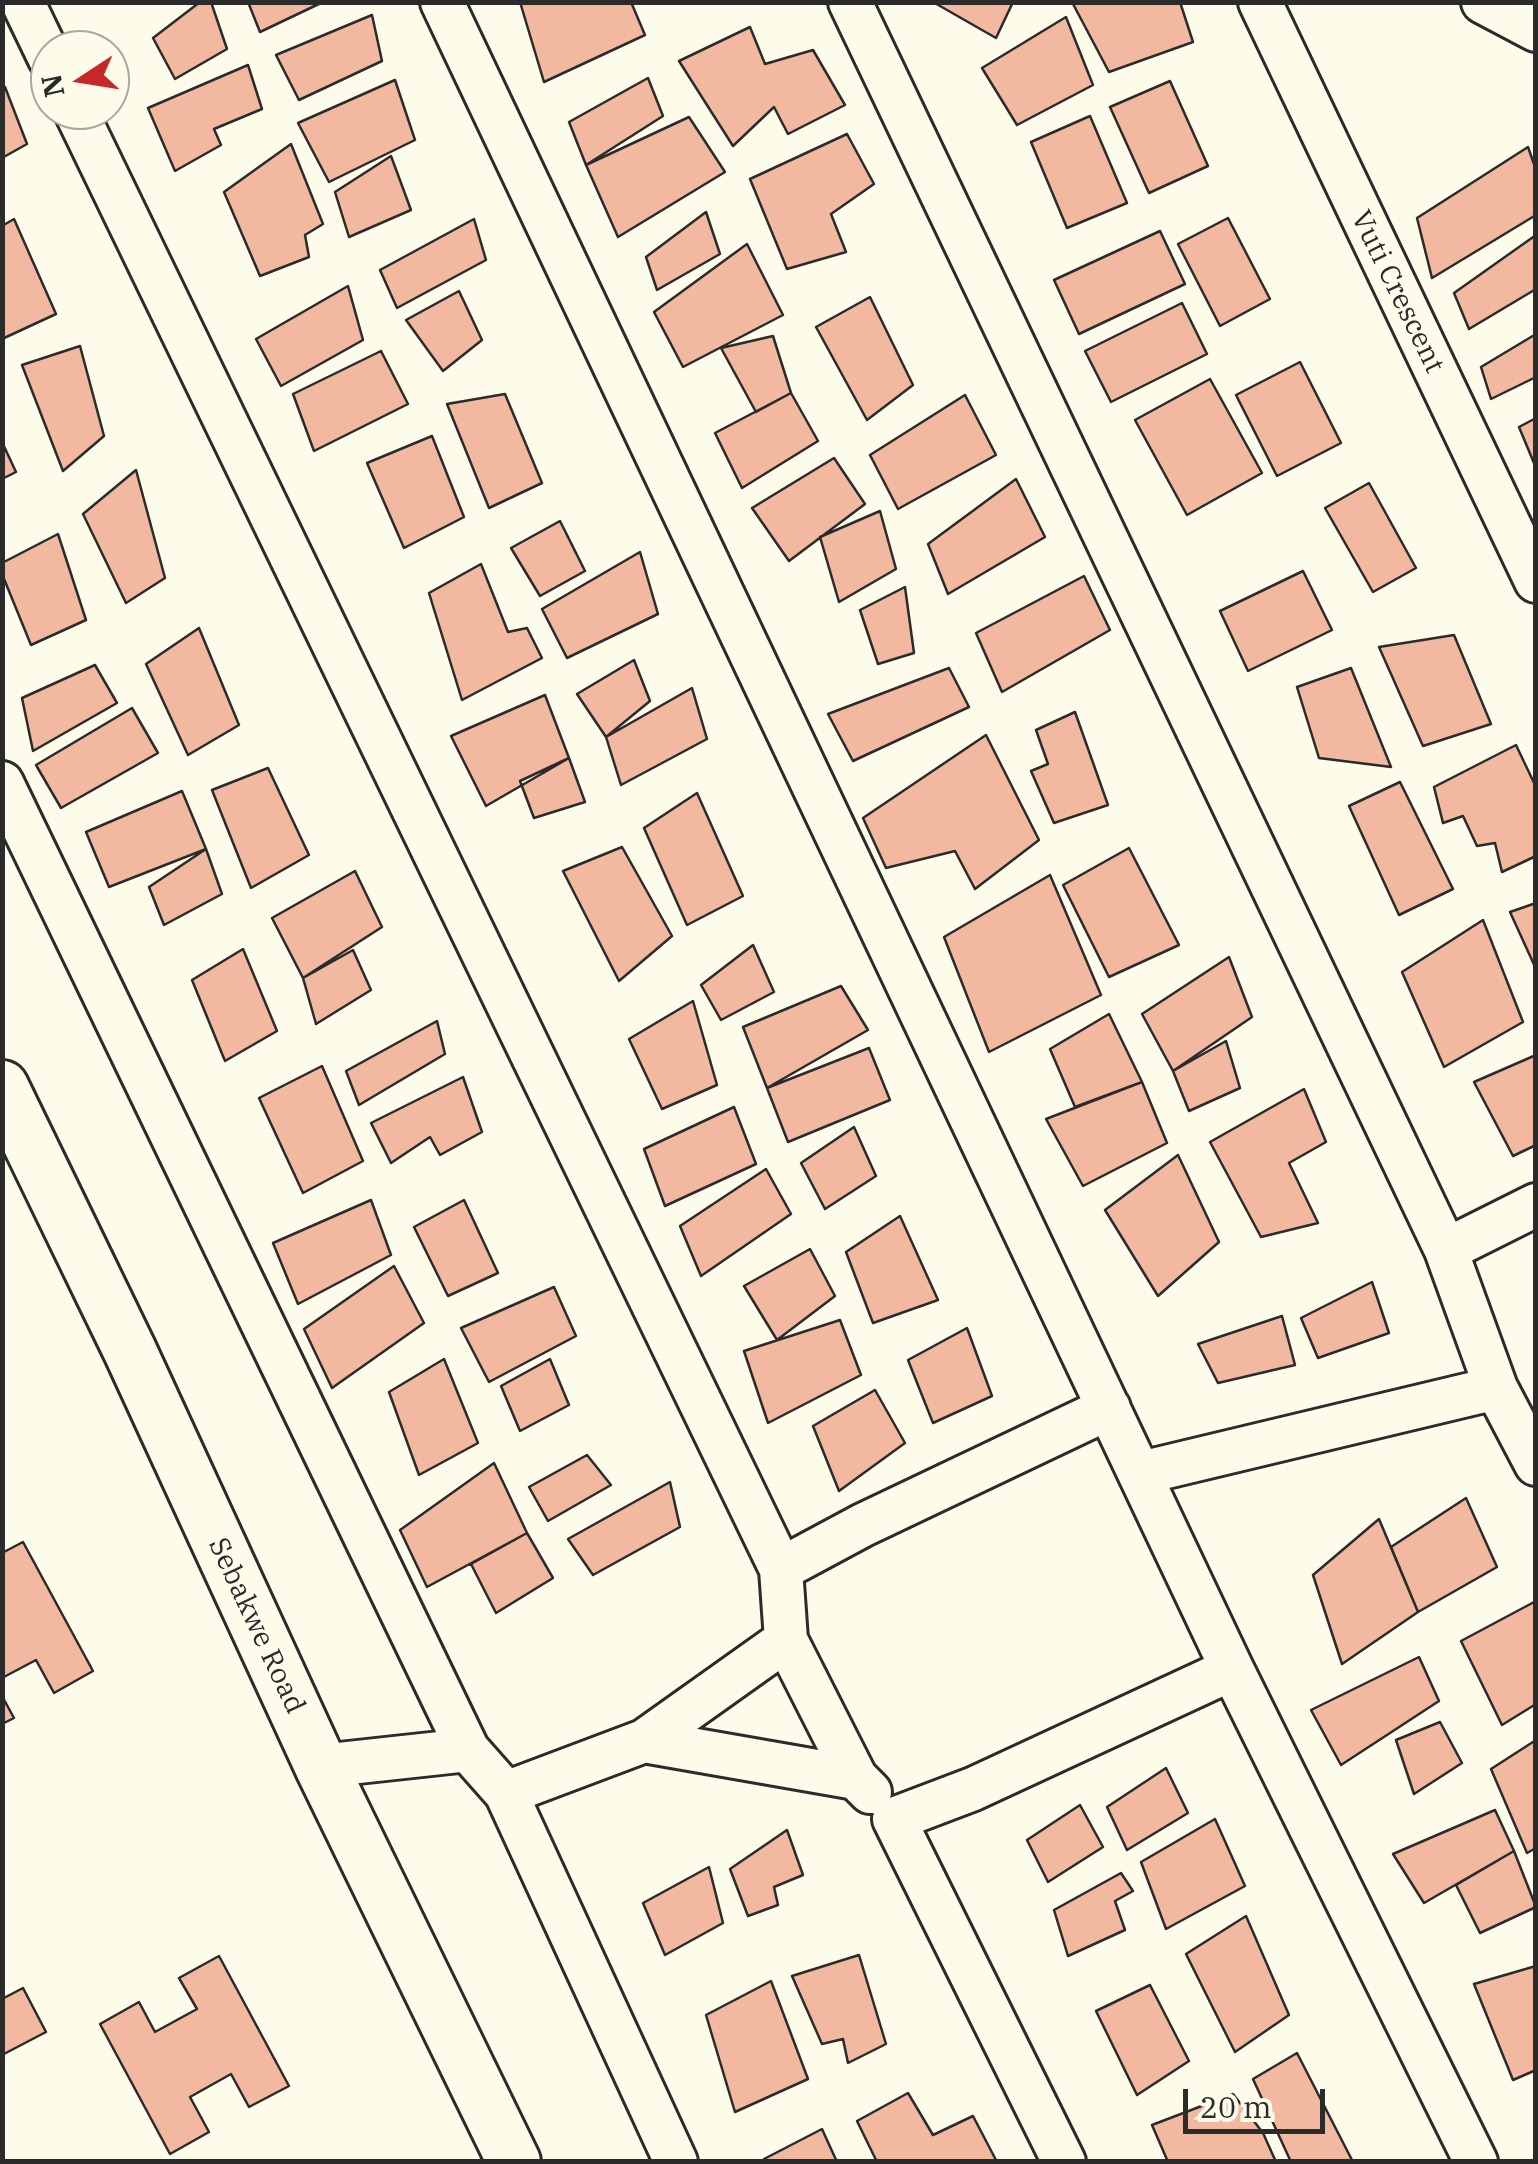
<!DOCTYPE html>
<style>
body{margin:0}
#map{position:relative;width:1538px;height:2164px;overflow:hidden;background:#fdfbea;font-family:"IBM Plex Serif",serif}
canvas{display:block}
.frame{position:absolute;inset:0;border:5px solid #2b2b2b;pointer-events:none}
.north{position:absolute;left:30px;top:30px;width:100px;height:100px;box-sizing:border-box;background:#fdfbea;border:2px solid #a9a89e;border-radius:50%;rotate:258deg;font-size:28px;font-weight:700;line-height:40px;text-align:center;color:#2b2b2b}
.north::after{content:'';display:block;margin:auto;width:35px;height:45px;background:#c62828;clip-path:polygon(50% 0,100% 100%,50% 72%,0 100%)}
.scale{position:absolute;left:1183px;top:2089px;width:142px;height:45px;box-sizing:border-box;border:5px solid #2b2b2b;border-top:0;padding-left:12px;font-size:30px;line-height:35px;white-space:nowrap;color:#2b2b2b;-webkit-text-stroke:8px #fdfbea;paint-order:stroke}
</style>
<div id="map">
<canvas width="1538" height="2164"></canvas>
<div class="frame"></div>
<div class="north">N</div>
<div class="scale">20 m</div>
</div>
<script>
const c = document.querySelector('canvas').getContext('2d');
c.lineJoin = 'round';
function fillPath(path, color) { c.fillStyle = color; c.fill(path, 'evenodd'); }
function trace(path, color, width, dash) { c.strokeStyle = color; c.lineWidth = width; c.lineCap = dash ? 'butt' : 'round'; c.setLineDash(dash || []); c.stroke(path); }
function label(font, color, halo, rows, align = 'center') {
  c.font = font + ' "IBM Plex Serif",serif'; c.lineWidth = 8; c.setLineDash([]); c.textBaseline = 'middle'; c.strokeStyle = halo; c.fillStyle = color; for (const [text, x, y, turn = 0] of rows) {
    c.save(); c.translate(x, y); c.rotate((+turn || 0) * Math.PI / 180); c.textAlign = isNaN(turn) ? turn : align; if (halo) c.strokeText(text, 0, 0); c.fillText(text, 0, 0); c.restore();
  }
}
const building = new Path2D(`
 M200 2H211L227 49 175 79 153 38Z
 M248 2H323L260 32Z
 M520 2H631L645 35 544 82Z
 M933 2H1013L996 38Z
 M1072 2H1180L1193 42 1109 72Z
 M372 15 382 61 299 100 276 55Z
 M1066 17 1093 85 1017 125 982 68Z
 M750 27 765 64 813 50 845 105 788 134 774 107 733 146 679 61Z
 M248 65 262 109 214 129 221 145 175 171 148 108Z
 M648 78 663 116 586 165 569 122Z
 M395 80 415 140 329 182 298 123Z
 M1170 81 1208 166 1149 193 1110 107Z
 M5 87 27 144 2 158V88Z
 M1090 116 1127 203 1067 228 1031 142Z
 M689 117 725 172 618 237 586 165Z
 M847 134 874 184 831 214 846 252 787 269 750 179Z
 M291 144 323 224 305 235 309 257 260 276 224 192Z
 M1528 147 1536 170V215L1432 278 1417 218Z
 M391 156 411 210 349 237 335 192Z
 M706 212 720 254 657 290 646 257Z
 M1228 218 1270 299 1220 326 1178 244Z
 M14 219 56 314 2 339V226Z
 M474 219 486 260 397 308 380 270Z
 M1160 231 1185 284 1079 334 1054 280Z
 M1536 235V289L1469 329 1454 293Z
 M747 244 783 315 683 367 654 312Z
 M348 286 363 340 281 386 256 339Z
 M459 291 482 340 443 371 406 320Z
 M870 297 913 385 867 420 816 327Z
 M1182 303 1207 354 1111 402 1085 351Z
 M1536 334V377L1491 399 1481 367Z
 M773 336 791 393 756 412 721 348Z
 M80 346 104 436 63 471 22 365Z
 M381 351 408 404 314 451 293 394Z
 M1300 362 1341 443 1277 476 1236 395Z
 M1210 379 1262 473 1187 515 1135 420Z
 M791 393 818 441 742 488 715 433Z
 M505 394 542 483 489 508 447 404Z
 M965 395 996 455 898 509 870 455Z
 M1536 418V468L1519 427Z
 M432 436 464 517 404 548 367 463Z
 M2 442 16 472 2 479Z
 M834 458 865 504 789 561 752 508Z
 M136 470 165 578 126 603 83 514Z
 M1016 479 1045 537 948 594 928 544Z
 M1369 483 1416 568 1373 592 1325 508Z
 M880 511 896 569 839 602 820 537Z
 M560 521 585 571 540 596 511 548Z
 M58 534 86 620 31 645 2 574V563Z
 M640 552 658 614 567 658 542 609Z
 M481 564 508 632 527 628 542 658 462 700 429 593Z
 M1303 571 1332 630 1248 671 1220 611Z
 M1084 576 1110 630 1002 692 976 633Z
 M905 587 914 653 878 664 860 610Z
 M199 628 239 725 188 755 146 664Z
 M1454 635 1491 724 1423 746 1379 647Z
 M634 660 650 701 606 737 577 694Z
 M95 665 117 703 33 751 22 698Z
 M949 668 969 707 853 761 828 714Z
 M1351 668 1391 767 1319 758 1297 687Z
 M692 688 707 739 621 785 606 737Z
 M545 695 569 758 486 806 451 736Z
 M132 708 158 753 61 808 36 765Z
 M1075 712 1108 805 1054 823 1031 771 1048 764 1036 730Z
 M986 735 1039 840 975 889 955 851 886 868 863 818Z
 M1516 745 1536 787V856L1502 872 1495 843 1477 846 1463 816 1443 823 1434 787Z
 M569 758 585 802 534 818 520 781Z
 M268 768 309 855 251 888 212 790Z
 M1400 782 1453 889 1399 915 1349 806Z
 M182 791 206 849 109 887 86 832Z
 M697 793 743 896 687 925 644 828Z
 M622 847 672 936 619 981 563 871Z
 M1129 848 1179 945 1109 977 1063 885Z
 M206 849 222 894 164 925 149 887Z
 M355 871 382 927 303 978 272 918Z
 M1050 875 1101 995 989 1052 944 937Z
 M1536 903V969L1510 912Z
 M1483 920 1523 1022 1444 1067 1402 972Z
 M753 945 774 992 721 1020 701 985Z
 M243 949 277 1031 225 1061 192 980Z
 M353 950 371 990 316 1024 303 978Z
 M1229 957 1252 1017 1173 1071 1142 1014Z
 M841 986 868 1030 767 1088 743 1027Z
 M693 1001 717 1085 662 1109 629 1039Z
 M1109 1014 1142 1082 1075 1107 1050 1049Z
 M437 1021 445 1054 359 1105 346 1071Z
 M1226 1041 1240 1088 1189 1111 1173 1071Z
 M869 1048 890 1100 788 1142 767 1088Z
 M1536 1055V1145L1513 1156 1474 1082Z
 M322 1066 363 1161 303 1193 259 1098Z
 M463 1077 482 1132 440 1155 430 1137 391 1163 371 1123Z
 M1142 1082 1167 1143 1083 1186 1046 1119Z
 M1304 1089 1326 1142 1289 1163 1318 1223 1261 1237 1210 1142Z
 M734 1107 756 1164 665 1206 644 1149Z
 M854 1127 876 1176 825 1209 801 1163Z
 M1178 1155 1219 1242 1158 1296 1105 1210Z
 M766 1169 791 1214 701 1276 680 1226Z
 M371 1200 391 1255 298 1304 273 1243Z
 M464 1200 498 1273 448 1296 414 1227Z
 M900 1216 938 1300 873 1323 846 1252Z
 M810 1249 835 1296 777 1340 744 1286Z
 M394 1266 424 1323 332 1388 304 1329Z
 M1372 1282 1389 1333 1318 1358 1301 1318Z
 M554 1287 576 1336 489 1382 461 1328Z
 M1282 1316 1295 1365 1218 1383 1198 1344Z
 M840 1320 861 1375 768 1423 744 1351Z
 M967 1328 992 1396 933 1423 908 1360Z
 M444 1359 478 1443 419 1475 389 1392Z
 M550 1359 569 1405 520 1431 501 1386Z
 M875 1390 905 1443 839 1491 813 1426Z
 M587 1455 611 1485 548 1521 529 1487Z
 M494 1463 527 1533 427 1587 400 1530Z
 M670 1482 680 1527 593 1575 568 1539Z
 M1466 1498 1497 1567 1418 1612 1391 1547Z
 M1379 1519 1418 1612 1342 1664 1313 1575Z
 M527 1533 553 1578 496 1613 471 1564Z
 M23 1542 93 1671 54 1693 36 1660 2 1678V1553Z
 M1536 1601V1704L1502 1725 1461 1641Z
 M1419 1657 1439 1701 1341 1765 1311 1710Z
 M2 1696 14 1718 2 1724Z
 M1440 1722 1462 1763 1414 1794 1396 1740Z
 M1536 1740V1848L1527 1853 1491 1769Z
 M1166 1768 1188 1813 1127 1850 1107 1807Z
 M1080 1805 1103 1847 1048 1882 1027 1840Z
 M1495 1810 1514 1851 1424 1903 1393 1854Z
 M1215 1819 1245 1886 1166 1929 1141 1862Z
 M787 1830 803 1875 774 1887 778 1905 748 1916 730 1869Z
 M1514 1851 1536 1907 1480 1933 1456 1885Z
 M709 1867 723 1923 665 1955 643 1903Z
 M1121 1873 1133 1891 1115 1901 1125 1930 1068 1956 1054 1910Z
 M1246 1916 1289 2015 1235 2052 1186 1954Z
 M859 1955 886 2044 848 2063 843 2039 822 2044 792 1976Z
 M219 1956 289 2086 249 2107 231 2074 190 2097 209 2132 170 2154 100 2024 139 2002 155 2032 197 2009 179 1978Z
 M1536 1966V2070L1513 2080 1474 1984Z
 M771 1981 808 2079 735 2112 706 2015Z
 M1150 1985 1189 2061 1137 2095 1096 2011Z
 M23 1988 46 2032 2 2055V1999Z
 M1297 2053 1353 2162H1291L1253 2079Z
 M908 2093 933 2135 973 2116 997 2162H877L857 2121Z
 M1233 2094 1263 2133 1276 2162H1168L1152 2125Z
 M822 2129 837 2162H766L764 2159Z`);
fillPath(building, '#f2b8a0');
trace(building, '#2b2b2b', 2.5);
const minor = new Path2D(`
 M442 2 1232 1669 1476 2162
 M850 2 1446 1250 1496 1388 1536 1464
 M1260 2 1536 581
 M1483 2 1536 30
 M24 5 50 59
 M75 110 781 1569 863 1525 1109 1408
 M2 783 468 1750 506 1793 676 2162
 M1446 1250 1536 1205
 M1141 1473 1496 1388
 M786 1640 856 1778 870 1792
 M644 1741 856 1778
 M321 1766 468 1750
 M506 1793 644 1741 786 1640 781 1569
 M1064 2162 894 1819 973 1789 1232 1669`);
const tertiary = new Path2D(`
 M2 1087 130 1351 321 1766 514 2162`);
trace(minor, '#2b2b2b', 48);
trace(tertiary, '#2b2b2b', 58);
trace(minor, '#fdfbea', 42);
trace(tertiary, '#fdfbea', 52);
label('28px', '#2b2b2b', '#fdfbea', [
 ["Vuti Crescent",1397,292,64],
 ["Sebakwe Road",256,1626,65]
]);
</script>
